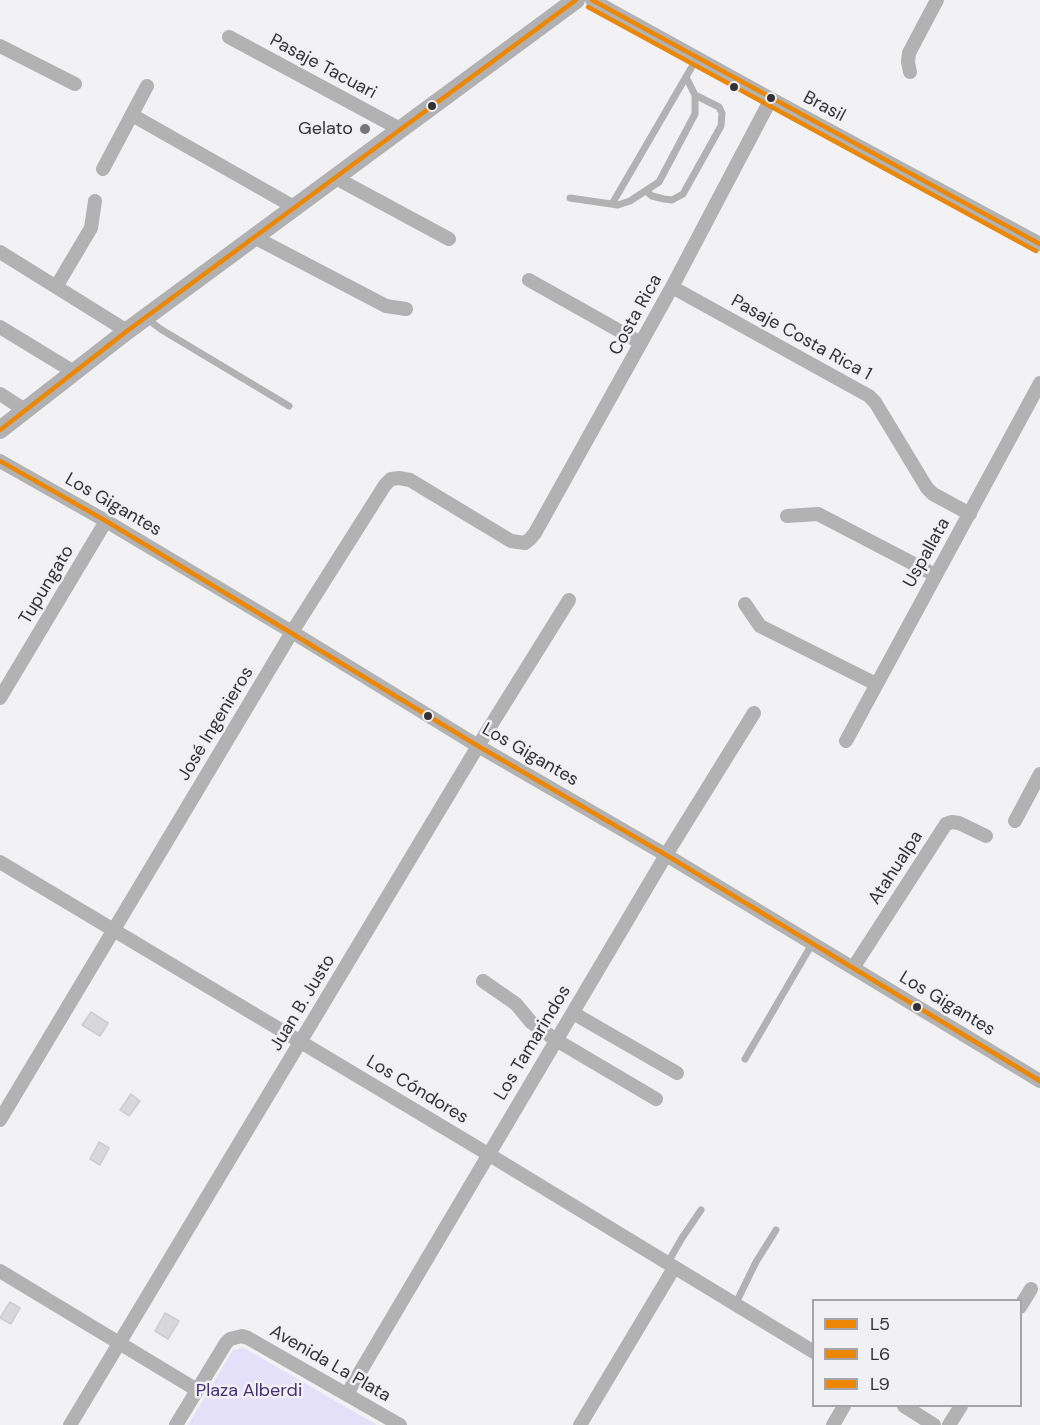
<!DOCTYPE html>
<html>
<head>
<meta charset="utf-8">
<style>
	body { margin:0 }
	#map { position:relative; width:1040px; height:1425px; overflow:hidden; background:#f2f1f4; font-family:"DM Sans",sans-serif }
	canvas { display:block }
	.legend { position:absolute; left:812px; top:1299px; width:210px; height:108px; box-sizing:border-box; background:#f1f0f5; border:2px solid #a5a4a8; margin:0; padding:8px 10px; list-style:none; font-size:18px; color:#333234 }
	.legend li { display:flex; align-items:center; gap:12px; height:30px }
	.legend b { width:30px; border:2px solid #a5a4a8 }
</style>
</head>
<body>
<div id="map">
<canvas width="1040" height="1425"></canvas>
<ul class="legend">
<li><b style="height:8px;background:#eb8705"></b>L5</li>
<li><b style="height:8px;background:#eb8705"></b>L6</li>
<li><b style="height:8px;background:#eb8705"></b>L9</li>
</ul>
</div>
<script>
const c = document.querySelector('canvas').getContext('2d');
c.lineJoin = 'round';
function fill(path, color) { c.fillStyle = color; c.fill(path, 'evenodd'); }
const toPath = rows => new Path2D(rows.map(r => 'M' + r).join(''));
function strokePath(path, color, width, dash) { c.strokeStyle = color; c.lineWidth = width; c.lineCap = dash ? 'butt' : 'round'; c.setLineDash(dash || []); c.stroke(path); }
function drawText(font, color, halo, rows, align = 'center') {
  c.font = font + ' "DM Sans",sans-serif'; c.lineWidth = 5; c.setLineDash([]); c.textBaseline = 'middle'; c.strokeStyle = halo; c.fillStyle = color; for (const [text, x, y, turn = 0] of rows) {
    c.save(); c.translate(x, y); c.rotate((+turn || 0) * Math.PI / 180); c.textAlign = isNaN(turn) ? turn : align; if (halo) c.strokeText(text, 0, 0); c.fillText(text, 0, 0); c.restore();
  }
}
fill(toPath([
	[244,1348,377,1425,188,1425,233,1350]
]), '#e5e0f9');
const building = toPath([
	[91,1012,108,1023,100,1036,82,1025,91,1012],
	[131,1094,140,1101,129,1116,120,1110,131,1094],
	[99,1142,109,1148,100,1165,90,1159,99,1142],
	[10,1302,20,1308,11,1324,0,1318,10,1302],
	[165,1313,179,1321,168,1339,155,1331,165,1313]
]);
fill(building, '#d8d8da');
strokePath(building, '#cdccce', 1.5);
strokePath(toPath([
	[646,191,652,196,664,199,672,200,683,194,721,126,722,113,719,107,695,95],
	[570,198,618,205,630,201,659,182,695,114,695,95,686,77],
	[612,204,697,58],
	[147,319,162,330,289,406],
	[745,1059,812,944],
	[667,1264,682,1238,701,1210],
	[735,1305,756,1262,776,1230]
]), '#b2b2b3', 7);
strokePath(toPath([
	[592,0,771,99,1040,244],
	[229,37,400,129],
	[0,46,75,84],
	[910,72,908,62,909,53,937,0],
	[132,115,294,207],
	[103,169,147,86],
	[334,177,449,239],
	[254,237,386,306,406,309],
	[0,252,127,331],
	[529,280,641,343],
	[56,287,91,228,95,201],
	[672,287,869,396,875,402,927,488,933,494,970,514],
	[0,327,74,372],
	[0,394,25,410],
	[0,461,106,521,292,632,478,746,666,855,1040,1081],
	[787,516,818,514,935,575],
	[745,604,760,626,876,684],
	[0,698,106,521],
	[846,741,1040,383],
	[1015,821,1040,774],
	[0,862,488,1154,814,1352],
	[853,968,946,824,952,822,959,823,986,836],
	[483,981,516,1004,531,1022,556,1040,656,1099],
	[573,1013,677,1073],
	[0,1120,292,632,385,485,391,479,399,478,410,480,511,541,525,543,530,539,535,533,672,287,771,99],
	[0,1271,197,1390],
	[1020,1307,1031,1289],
	[347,1394,666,855,754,713],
	[904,1406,934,1425],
	[70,1425,478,746,569,600],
	[176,1425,226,1343,230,1339,242,1336,248,1338,400,1425],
	[580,1425,674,1268],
	[833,1425,844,1406],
	[949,1425,961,1406]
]), '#b2b2b3', 14);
strokePath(toPath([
	[0,430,127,331,576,0]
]), '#b1b1b3', 18);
strokePath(toPath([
	[592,0,1040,244],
	[0,461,106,521,478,746,666,855,1040,1081]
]), '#eb8705', 4.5);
strokePath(toPath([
	[588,7,1036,251]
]), '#eb8705', 4.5);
strokePath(toPath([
	[0,430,127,331,576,0]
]), '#eb8705', 4.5);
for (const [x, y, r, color] of [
	[734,87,5,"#333234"],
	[771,98,5,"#333234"],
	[432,106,5,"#333234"],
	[365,129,6,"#767577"],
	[428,716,5,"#333234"],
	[917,1007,5,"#333234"]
]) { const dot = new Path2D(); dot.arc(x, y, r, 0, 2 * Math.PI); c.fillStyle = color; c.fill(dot); strokePath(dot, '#f1f0f5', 2); }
drawText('18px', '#333234', '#f1f0f5', [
	["Pasaje Tacuari",323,67,28],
	["Brasil",824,107,28],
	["Costa Rica",636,315,-61],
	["Pasaje Costa Rica 1",801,338,29],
	["Los Gigantes",113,505,30],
	["Uspallata",927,553,-61],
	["Tupungato",47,585,-59],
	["José Ingenieros",216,724,-59],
	["Los Gigantes",530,755,30],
	["Atahualpa",896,868,-57],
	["Juan B. Justo",303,1003,-59],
	["Los Gigantes",947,1004,31],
	["Los Tamarindos",533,1043,-59],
	["Los Cóndores",417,1090,31],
	["Avenida La Plata",330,1364,30]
]);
drawText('18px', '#333234', '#f1f0f5', [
	["Gelato",353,129]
], 'right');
drawText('18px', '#443073', '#f1f0f5', [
	["Plaza Alberdi",249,1391]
]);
</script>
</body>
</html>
